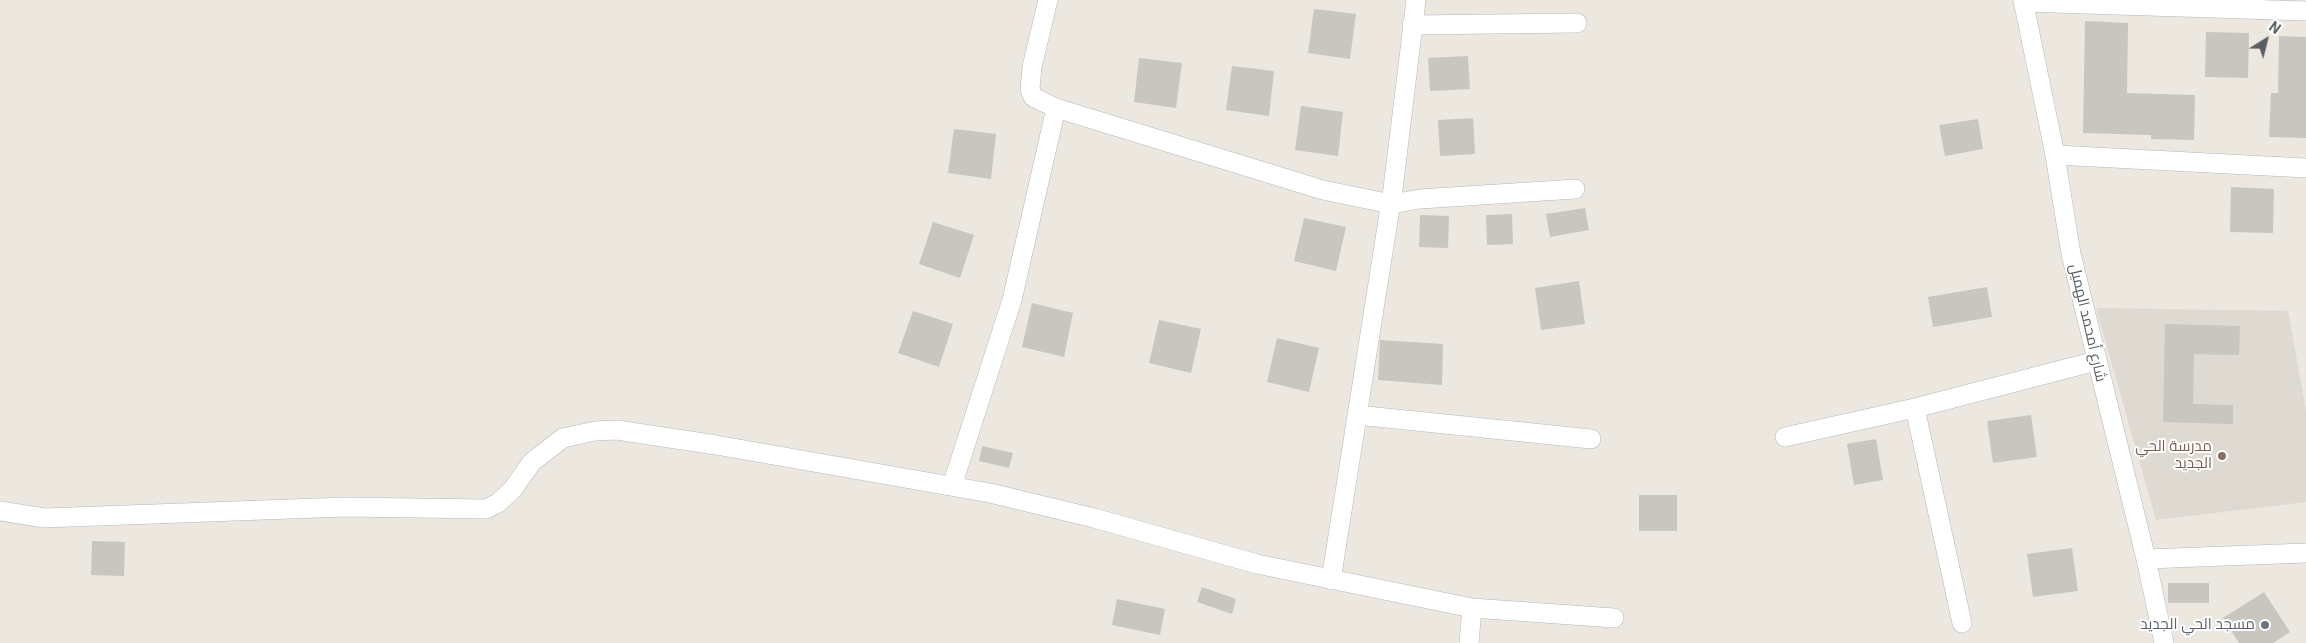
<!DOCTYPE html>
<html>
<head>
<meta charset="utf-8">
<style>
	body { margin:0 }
	#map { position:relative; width:2306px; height:643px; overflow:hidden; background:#ece8e0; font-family:Roboto,sans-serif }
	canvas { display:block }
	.north { position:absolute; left:2241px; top:15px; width:50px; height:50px; -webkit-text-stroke:4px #fff; paint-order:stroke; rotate:36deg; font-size:14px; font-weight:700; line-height:20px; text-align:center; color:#595e61 }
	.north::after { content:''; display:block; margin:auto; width:18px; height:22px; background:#595e61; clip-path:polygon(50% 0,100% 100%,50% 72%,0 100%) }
</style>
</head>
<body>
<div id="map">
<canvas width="2306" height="643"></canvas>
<div class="north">N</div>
</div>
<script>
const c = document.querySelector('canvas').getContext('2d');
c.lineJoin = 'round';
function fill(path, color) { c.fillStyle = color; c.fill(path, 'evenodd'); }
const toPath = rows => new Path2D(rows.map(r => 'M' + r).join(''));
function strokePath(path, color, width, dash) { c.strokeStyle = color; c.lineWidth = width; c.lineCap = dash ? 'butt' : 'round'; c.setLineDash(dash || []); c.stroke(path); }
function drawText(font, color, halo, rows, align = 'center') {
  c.font = font + ' Roboto,Cairo,sans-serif'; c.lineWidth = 4; c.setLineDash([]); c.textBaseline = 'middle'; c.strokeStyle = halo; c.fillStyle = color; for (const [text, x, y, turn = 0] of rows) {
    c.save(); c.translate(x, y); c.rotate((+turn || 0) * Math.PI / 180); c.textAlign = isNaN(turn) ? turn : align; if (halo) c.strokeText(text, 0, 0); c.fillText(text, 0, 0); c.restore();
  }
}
fill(toPath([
	[2096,308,2288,311,2306,410,2306,502,2156,520]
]), '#ded9d1');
fill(toPath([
	[1314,9,1356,14,1350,59,1308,53],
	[2085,21,2128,23,2127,93,2195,95,2194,140,2151,139,2151,135,2083,133],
	[2206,32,2249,33,2248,78,2205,77],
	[2279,36,2306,37,2306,138,2269,137,2271,93,2278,93],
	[1468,56,1470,89,1430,91,1428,58],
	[1139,58,1182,63,1176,108,1134,102],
	[1232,66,1274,71,1269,116,1226,110],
	[1301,106,1343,112,1338,156,1295,150],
	[1473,118,1475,154,1440,156,1438,120],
	[1978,119,1983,149,1945,156,1939,125],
	[954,129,996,134,991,179,948,173],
	[2231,187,2274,189,2273,233,2230,232],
	[1585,208,1589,230,1550,237,1546,214],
	[1512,214,1513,244,1487,245,1486,215],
	[1420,215,1449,216,1448,248,1419,247],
	[1304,218,1346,227,1336,271,1294,261],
	[933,222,974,235,960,278,919,264],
	[1579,281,1585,324,1541,330,1535,288],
	[1987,287,1992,317,1933,327,1928,297],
	[1032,303,1073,313,1064,357,1022,347],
	[913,311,953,324,939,367,898,353],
	[1159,320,1201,329,1191,373,1149,363],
	[2165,324,2240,326,2239,355,2194,354,2193,404,2233,405,2233,424,2163,422],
	[1277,338,1319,348,1309,392,1267,382],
	[1380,340,1443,344,1442,385,1378,380],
	[2031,415,2037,457,1993,463,1987,421],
	[1876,439,1883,480,1854,485,1847,444],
	[982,446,1013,453,1009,468,979,461],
	[1639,495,1677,495,1677,531,1639,531],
	[92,541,125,542,124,576,91,575],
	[2072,548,2078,591,2033,597,2027,554],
	[2168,583,2209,583,2209,603,2168,603],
	[1202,587,1236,599,1232,614,1197,602],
	[2264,592,2290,632,2273,643,2239,643,2223,618],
	[1117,599,1165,609,1160,635,1112,625]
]), '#c9c5bf');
const street = toPath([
	[1048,0,1032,67,1030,89,1033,97,1056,108,1323,190,1391,204,1420,199,1575,189],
	[2023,0,2055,155,2071,254,2146,559,2164,643],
	[2023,2,2306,11],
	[1412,25,1577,23],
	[2055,155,2306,168],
	[1915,408,1962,623],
	[1357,415,1591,439],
	[1785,437,1915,408,2096,361],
	[952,486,1012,300,1056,108],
	[0,511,44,518,345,507,486,509,498,503,512,490,532,462,563,438,595,431,617,430,716,445,990,493,1094,518,1257,564,1472,608,1614,618],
	[2146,559,2306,553],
	[1331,580,1393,189,1416,0],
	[1469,643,1472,608]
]);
strokePath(street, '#b3b7bb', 20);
strokePath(street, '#fff', 19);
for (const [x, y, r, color] of [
	[2222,456,5,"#8d6e63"],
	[2265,625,5,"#6b7280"]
]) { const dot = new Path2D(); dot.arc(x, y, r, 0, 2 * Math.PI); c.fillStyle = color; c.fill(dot); strokePath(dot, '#fff', 2); }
drawText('15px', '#595e61', '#fff', [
	["شارع أمحمد الهميل",2087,323,77]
]);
drawText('15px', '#785e54', '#fff', [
	["مدرسة الحي",2212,447],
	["الجديد",2212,464]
], 'right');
drawText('15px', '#5b616d', '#fff', [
	["مسجد الحي الجديد",2255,625]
], 'right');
</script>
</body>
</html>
